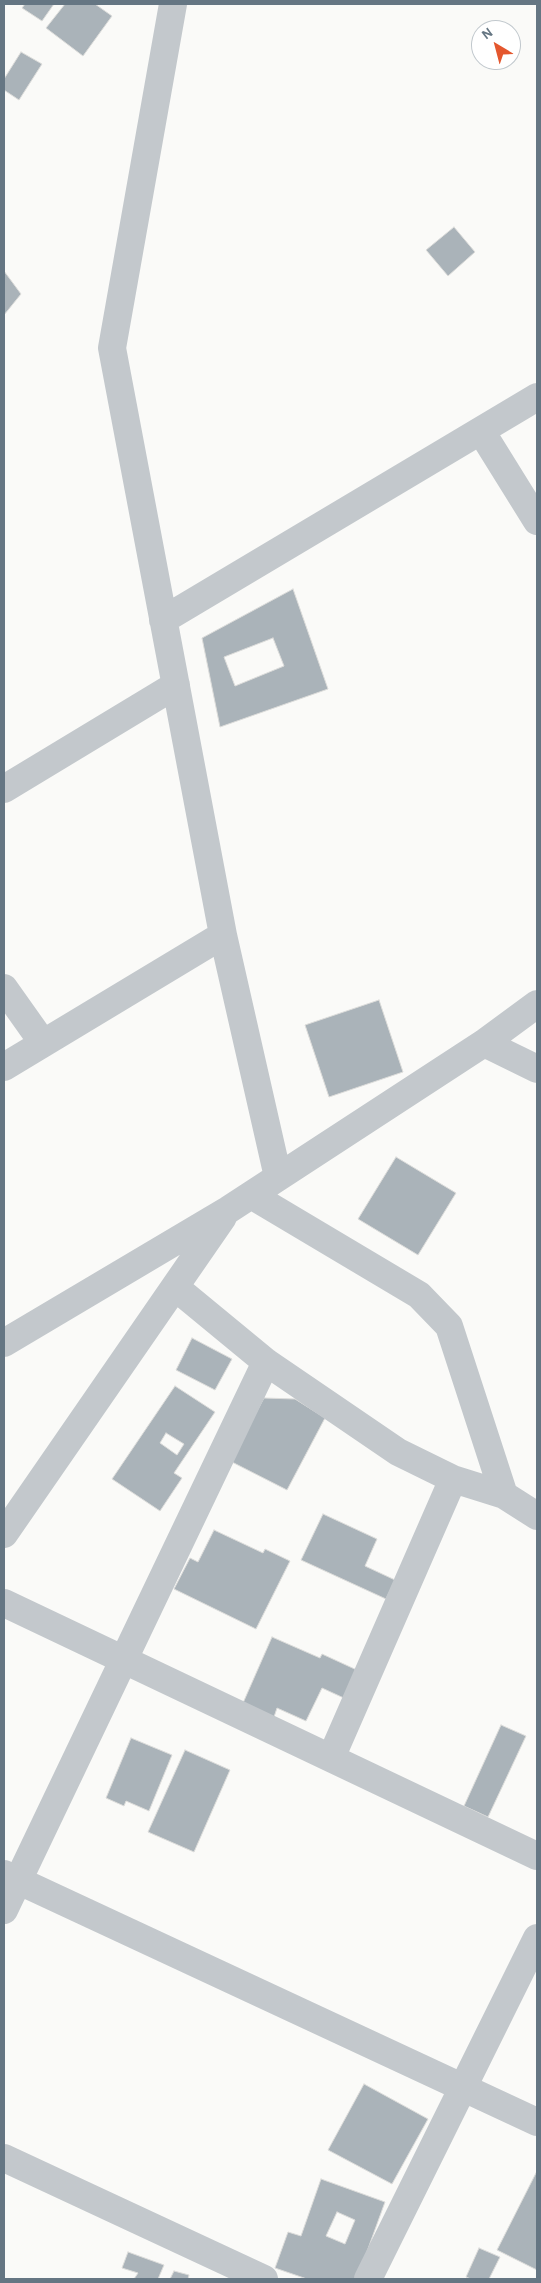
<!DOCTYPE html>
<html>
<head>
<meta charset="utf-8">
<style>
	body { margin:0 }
	#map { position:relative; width:541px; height:2283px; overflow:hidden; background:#fafaf8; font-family:"Alegreya Sans",sans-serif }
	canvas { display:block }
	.frame { position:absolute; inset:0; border:5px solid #657683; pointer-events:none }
	.north { position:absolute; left:471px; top:20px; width:50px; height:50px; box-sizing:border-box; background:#fff; border:1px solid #c1c8cd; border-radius:50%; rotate:323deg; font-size:14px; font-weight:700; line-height:20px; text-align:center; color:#657683 }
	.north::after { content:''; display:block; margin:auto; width:18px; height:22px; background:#e4572e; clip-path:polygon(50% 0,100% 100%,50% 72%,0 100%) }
</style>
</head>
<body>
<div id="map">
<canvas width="541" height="2283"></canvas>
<div class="frame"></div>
<div class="north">N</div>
</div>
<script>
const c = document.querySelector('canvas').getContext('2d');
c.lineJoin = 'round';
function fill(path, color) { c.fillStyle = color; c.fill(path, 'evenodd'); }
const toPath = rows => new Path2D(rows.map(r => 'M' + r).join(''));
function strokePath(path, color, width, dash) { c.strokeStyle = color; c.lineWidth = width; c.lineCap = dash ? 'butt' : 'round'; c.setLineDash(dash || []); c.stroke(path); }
const building = toPath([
	[25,4,54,4,42,21,22,8,25,4],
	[65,4,95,4,112,16,83,56,46,28,65,4],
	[21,52,42,64,19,100,4,90,4,79,21,52],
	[454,227,475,252,448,276,426,250,454,227],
	[4,271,21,294,4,315,4,271],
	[293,589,328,689,220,727,202,638,293,589],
	[273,638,284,666,235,686,224,657,273,638],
	[379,1000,403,1072,329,1097,305,1025,379,1000],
	[396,1157,456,1193,418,1255,358,1219,396,1157],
	[192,1338,232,1359,215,1390,176,1370,192,1338],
	[175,1386,215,1412,174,1473,182,1478,160,1511,112,1479,175,1386],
	[166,1433,184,1444,177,1455,160,1443,166,1433],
	[264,1398,295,1399,325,1418,287,1490,230,1461,264,1398],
	[323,1514,377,1539,365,1566,395,1580,386,1599,301,1560,323,1514],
	[214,1530,263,1553,265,1549,290,1561,256,1629,174,1589,190,1558,198,1562,214,1530],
	[272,1637,320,1658,322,1654,359,1671,346,1699,322,1688,306,1721,277,1708,274,1717,243,1703,272,1637],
	[501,1725,526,1736,488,1817,464,1806,501,1725],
	[131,1738,172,1755,149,1811,126,1801,124,1806,106,1798,131,1738],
	[185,1750,230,1770,194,1852,148,1832,185,1750],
	[364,2084,428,2119,392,2184,328,2150,364,2084],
	[537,2171,537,2270,497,2250,537,2171],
	[321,2179,385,2202,357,2279,307,2279,275,2268,288,2232,301,2236,321,2179],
	[337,2212,355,2220,345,2244,326,2236,337,2212],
	[479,2248,500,2257,489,2279,471,2279,466,2277,479,2248],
	[128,2252,164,2265,158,2279,134,2279,138,2273,122,2268,128,2252],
	[174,2271,189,2275,188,2279,170,2279,174,2271]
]);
fill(building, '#aab3b9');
strokePath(building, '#dcdcda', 1);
strokePath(toPath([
	[173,4,112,348,223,935,278,1177],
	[481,431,537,521],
	[163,620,537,397],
	[4,789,176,685],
	[4,988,43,1043],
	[484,1043,537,1069],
	[4,1067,223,935],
	[251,1195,419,1295,449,1326,504,1495,537,1516],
	[175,1287,266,1362,398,1452,453,1479,504,1495],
	[4,1343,228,1210,484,1043,537,1004],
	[4,1534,223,1217],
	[4,1603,537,1856],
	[331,1758,453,1479],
	[4,1874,537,2122],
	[4,1910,266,1362],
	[4,2158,264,2279],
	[368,2279,537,1938]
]), '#c3c8cc', 28);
</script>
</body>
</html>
